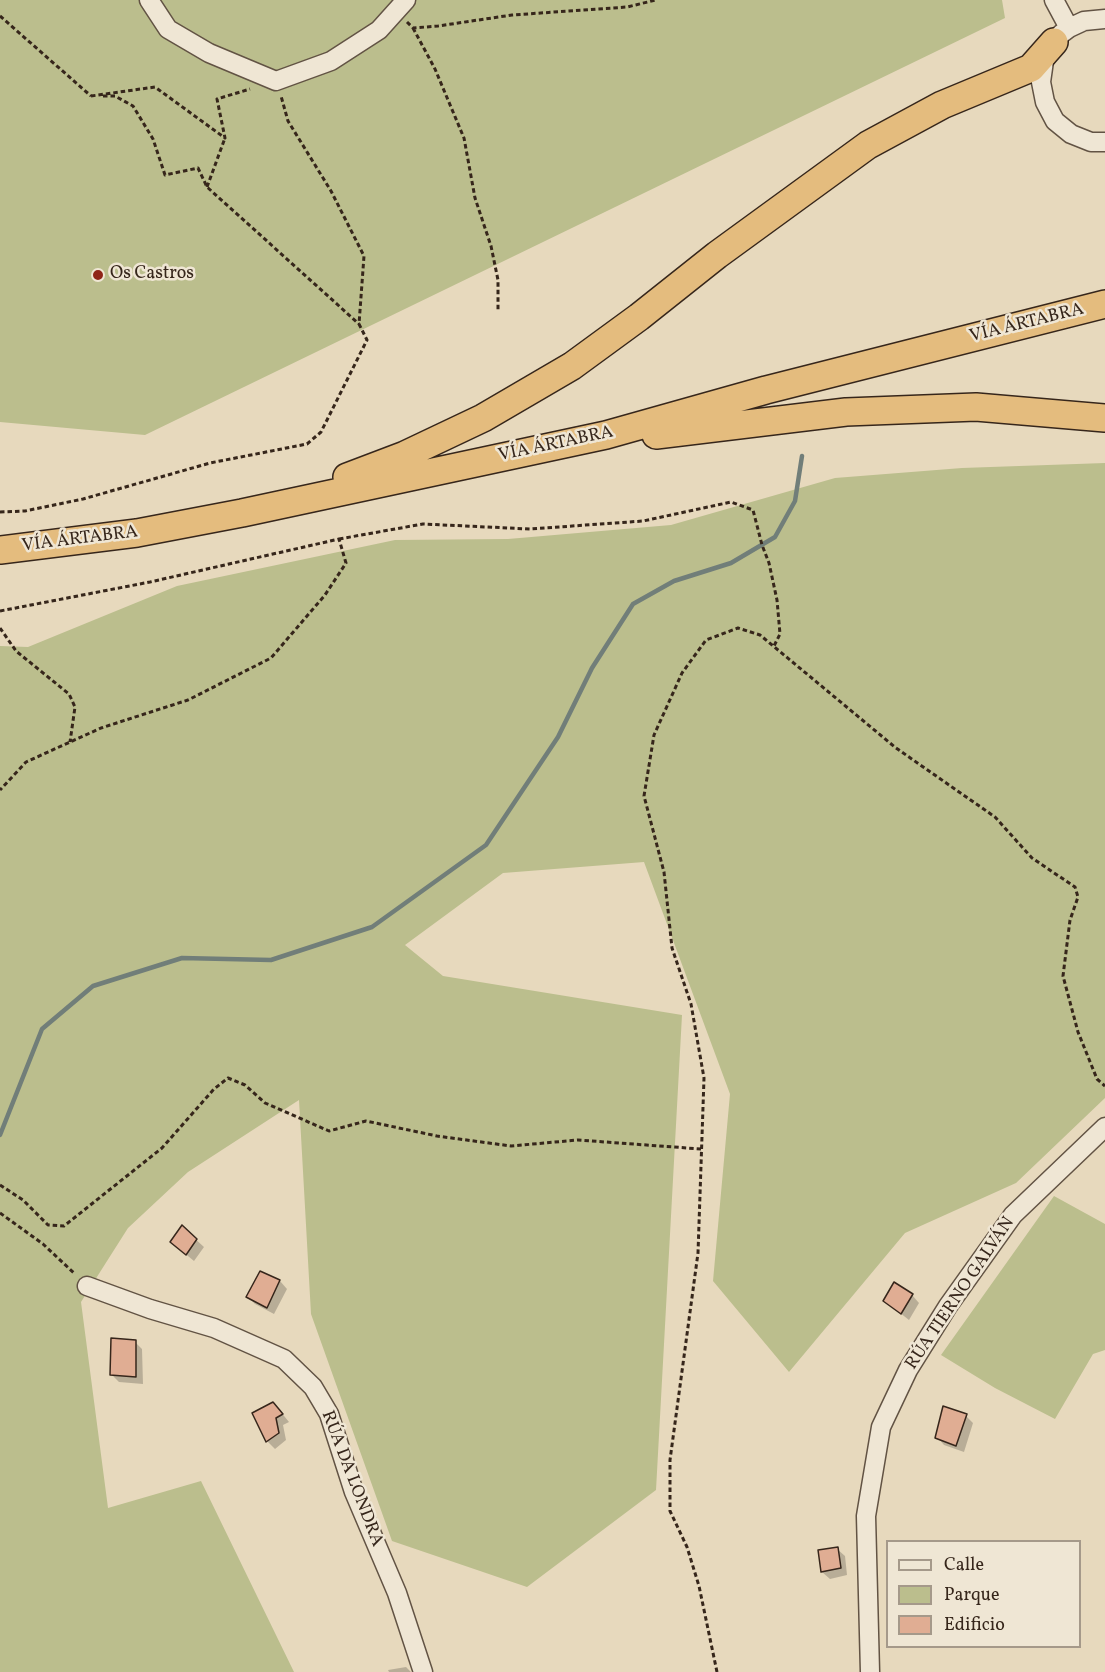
<!DOCTYPE html>
<html>
<head>
<meta charset="utf-8">
<style>
	body { margin:0 }
	#map { position:relative; width:1105px; height:1672px; overflow:hidden; background:#e7d9bd; font-family:Vollkorn,serif }
	canvas { display:block }
	.legend { position:absolute; left:886px; top:1540px; width:195px; height:108px; box-sizing:border-box; background:#efe6d4; border:2px solid #a5998a; margin:0; padding:8px 10px; list-style:none; font-size:18px; color:#36261b }
	.legend li { display:flex; align-items:center; gap:12px; height:30px }
	.legend b { width:30px; border:2px solid #a5998a }
</style>
</head>
<body>
<div id="map">
<canvas width="1105" height="1672"></canvas>
<ul class="legend">
<li><b style="height:8px;background:#efe6d4"></b>Calle</li>
<li><b style="height:16px;background:#bbbe8d"></b>Parque</li>
<li><b style="height:16px;background:#e0ad93"></b>Edificio</li>
</ul>
</div>
<script>
const c = document.querySelector('canvas').getContext('2d');
c.lineJoin = 'round';
function fill(path, color) { c.fillStyle = color; c.fill(path, 'evenodd'); }
const toPath = rows => new Path2D(rows.map(r => 'M' + r).join(''));
function strokePath(path, color, width, dash) { c.strokeStyle = color; c.lineWidth = width; c.lineCap = dash ? 'butt' : 'round'; c.setLineDash(dash || []); c.stroke(path); }
function drawText(font, color, halo, rows, align = 'center') {
  c.font = font + ' Vollkorn,serif'; c.lineWidth = 5; c.setLineDash([]); c.textBaseline = 'middle'; c.strokeStyle = halo; c.fillStyle = color; for (const [text, x, y, turn = 0] of rows) {
    c.save(); c.translate(x, y); c.rotate((+turn || 0) * Math.PI / 180); c.textAlign = isNaN(turn) ? turn : align; if (halo) c.strokeText(text, 0, 0); c.fillText(text, 0, 0); c.restore();
  }
}
fill(toPath([
	[0,0,1002,0,1005,18,145,435,0,422],
	[1105,463,1105,1098,1016,1183,905,1233,789,1372,713,1281,730,1094,644,862,503,873,405,945,443,976,682,1015,656,1490,527,1587,392,1541,311,1314,299,1100,188,1172,128,1228,81,1302,108,1508,201,1481,294,1672,0,1672,0,646,28,647,177,586,395,540,508,539,671,525,835,478,962,468],
	[1054,1196,1105,1224,1105,1350,1093,1354,1055,1419,995,1388,941,1355]
]), '#bbbe8d');
fill(toPath([
	[182,1227,204,1247,194,1261,171,1242],
	[261,1273,280,1281,287,1289,274,1314,255,1304,248,1297],
	[912,1295,919,1303,909,1320,885,1301],
	[135,1342,142,1349,143,1384,119,1382,112,1375],
	[280,1411,289,1422,283,1425,286,1440,275,1449,267,1441,254,1413],
	[966,1416,973,1423,964,1452,944,1445,937,1437],
	[837,1549,845,1556,847,1575,830,1579,822,1572],
	[406,1667,411,1672,389,1672,388,1670]
]), '#0003');
strokePath(toPath([
	[0,1135,42,1029,93,986,182,958,271,960,372,927,486,845,558,737,592,668,633,604,674,581,731,563,775,537,795,501,802,456]
]), '#717e79', 4.5);
const building = toPath([
	[182,1225,197,1239,186,1255,170,1242,182,1225],
	[260,1271,280,1280,267,1308,246,1297,260,1271],
	[894,1282,913,1294,901,1314,883,1301,894,1282],
	[111,1338,136,1340,136,1377,110,1375,111,1338],
	[273,1402,283,1414,276,1418,279,1433,266,1442,252,1413,273,1402],
	[943,1406,967,1414,956,1446,935,1438,943,1406],
	[838,1547,841,1568,821,1572,818,1550,838,1547]
]);
fill(building, '#e0ad93');
strokePath(building, '#36261b', 1.5);
const minor = toPath([
	[149,0,168,29,209,53,276,81,331,61,379,30,406,0],
	[1054,0,1069,28],
	[1105,19,1084,21,1069,28,1061,34,1054,42,1044,61,1041,82,1045,102,1055,121,1071,134,1091,142,1105,142],
	[87,1286,150,1309,214,1328,284,1359,313,1387,329,1414,354,1492,397,1593,423,1672],
	[870,1672,866,1516,881,1427,908,1370,948,1306,1013,1215,1105,1127]
]);
const highway = toPath([
	[656,435,846,412,976,407,1105,418],
	[347,477,405,455,483,418,572,366,639,317,717,255,868,145,942,105,1031,68,1054,42],
	[0,550,137,533,242,513,606,435,766,390,1105,304]
]);
strokePath(minor, '#625344', 21);
strokePath(highway, '#36261b', 30);
strokePath(toPath([
	[0,16,91,96],
	[407,22,413,28,438,26,512,15,627,7,656,0],
	[413,28,435,69,464,138,475,198,491,246,498,280,498,311],
	[91,96,155,87,225,138,217,99,250,89],
	[103,96,115,96,133,106,153,139,165,175,198,168,207,187,359,324],
	[207,187,225,138],
	[0,512,25,511,83,499,210,463,307,444,321,432,367,340,359,324,364,256,331,191,288,121,281,96],
	[339,539,423,524,530,529,643,521,731,502,753,510,762,545,769,563,777,600,780,634,774,646],
	[0,611,150,582,339,539,346,563,325,595,271,658,188,700,101,728,26,762,0,790],
	[0,628,16,651,69,694,75,707,70,742],
	[0,1185,23,1200,48,1225,64,1226,162,1148,214,1089,228,1078,245,1085,265,1103,329,1131,366,1121,437,1136,511,1146,578,1140,701,1149],
	[0,1213,43,1244,75,1274],
	[717,1672,699,1586,687,1547,670,1511,670,1460,698,1253,704,1078,691,1004,672,948,664,872,644,796,654,735,682,673,706,640,738,628,760,635,896,748,995,817,1032,858,1075,887,1078,897,1070,920,1063,976,1078,1032,1097,1079,1105,1086]
]), '#36261b', 3, [4.5, 3]);
strokePath(minor, '#efe6d4', 18);
strokePath(highway, '#e4bc7e', 27);
for (const [x, y, r, color] of [
	[98,275,6,"#8f2418"]
]) { const dot = new Path2D(); dot.arc(x, y, r, 0, 2 * Math.PI); c.fillStyle = color; c.fill(dot); strokePath(dot, '#efe6d4', 2); }
drawText('18px', '#36261b', '#efe6d4', [
	["Os Castros",110,275]
], 'left');
drawText('18px', '#36261b', '#efe6d4', [
	["VÍA ÁRTABRA",1027,324,-14],
	["VÍA ÁRTABRA",556,445,-12],
	["VÍA ÁRTABRA",80,540,-7],
	["RÚA TIERNO GALVÁN",961,1294,-56],
	["RÚA DA LONDRA",351,1479,69]
]);
</script>
</body>
</html>
